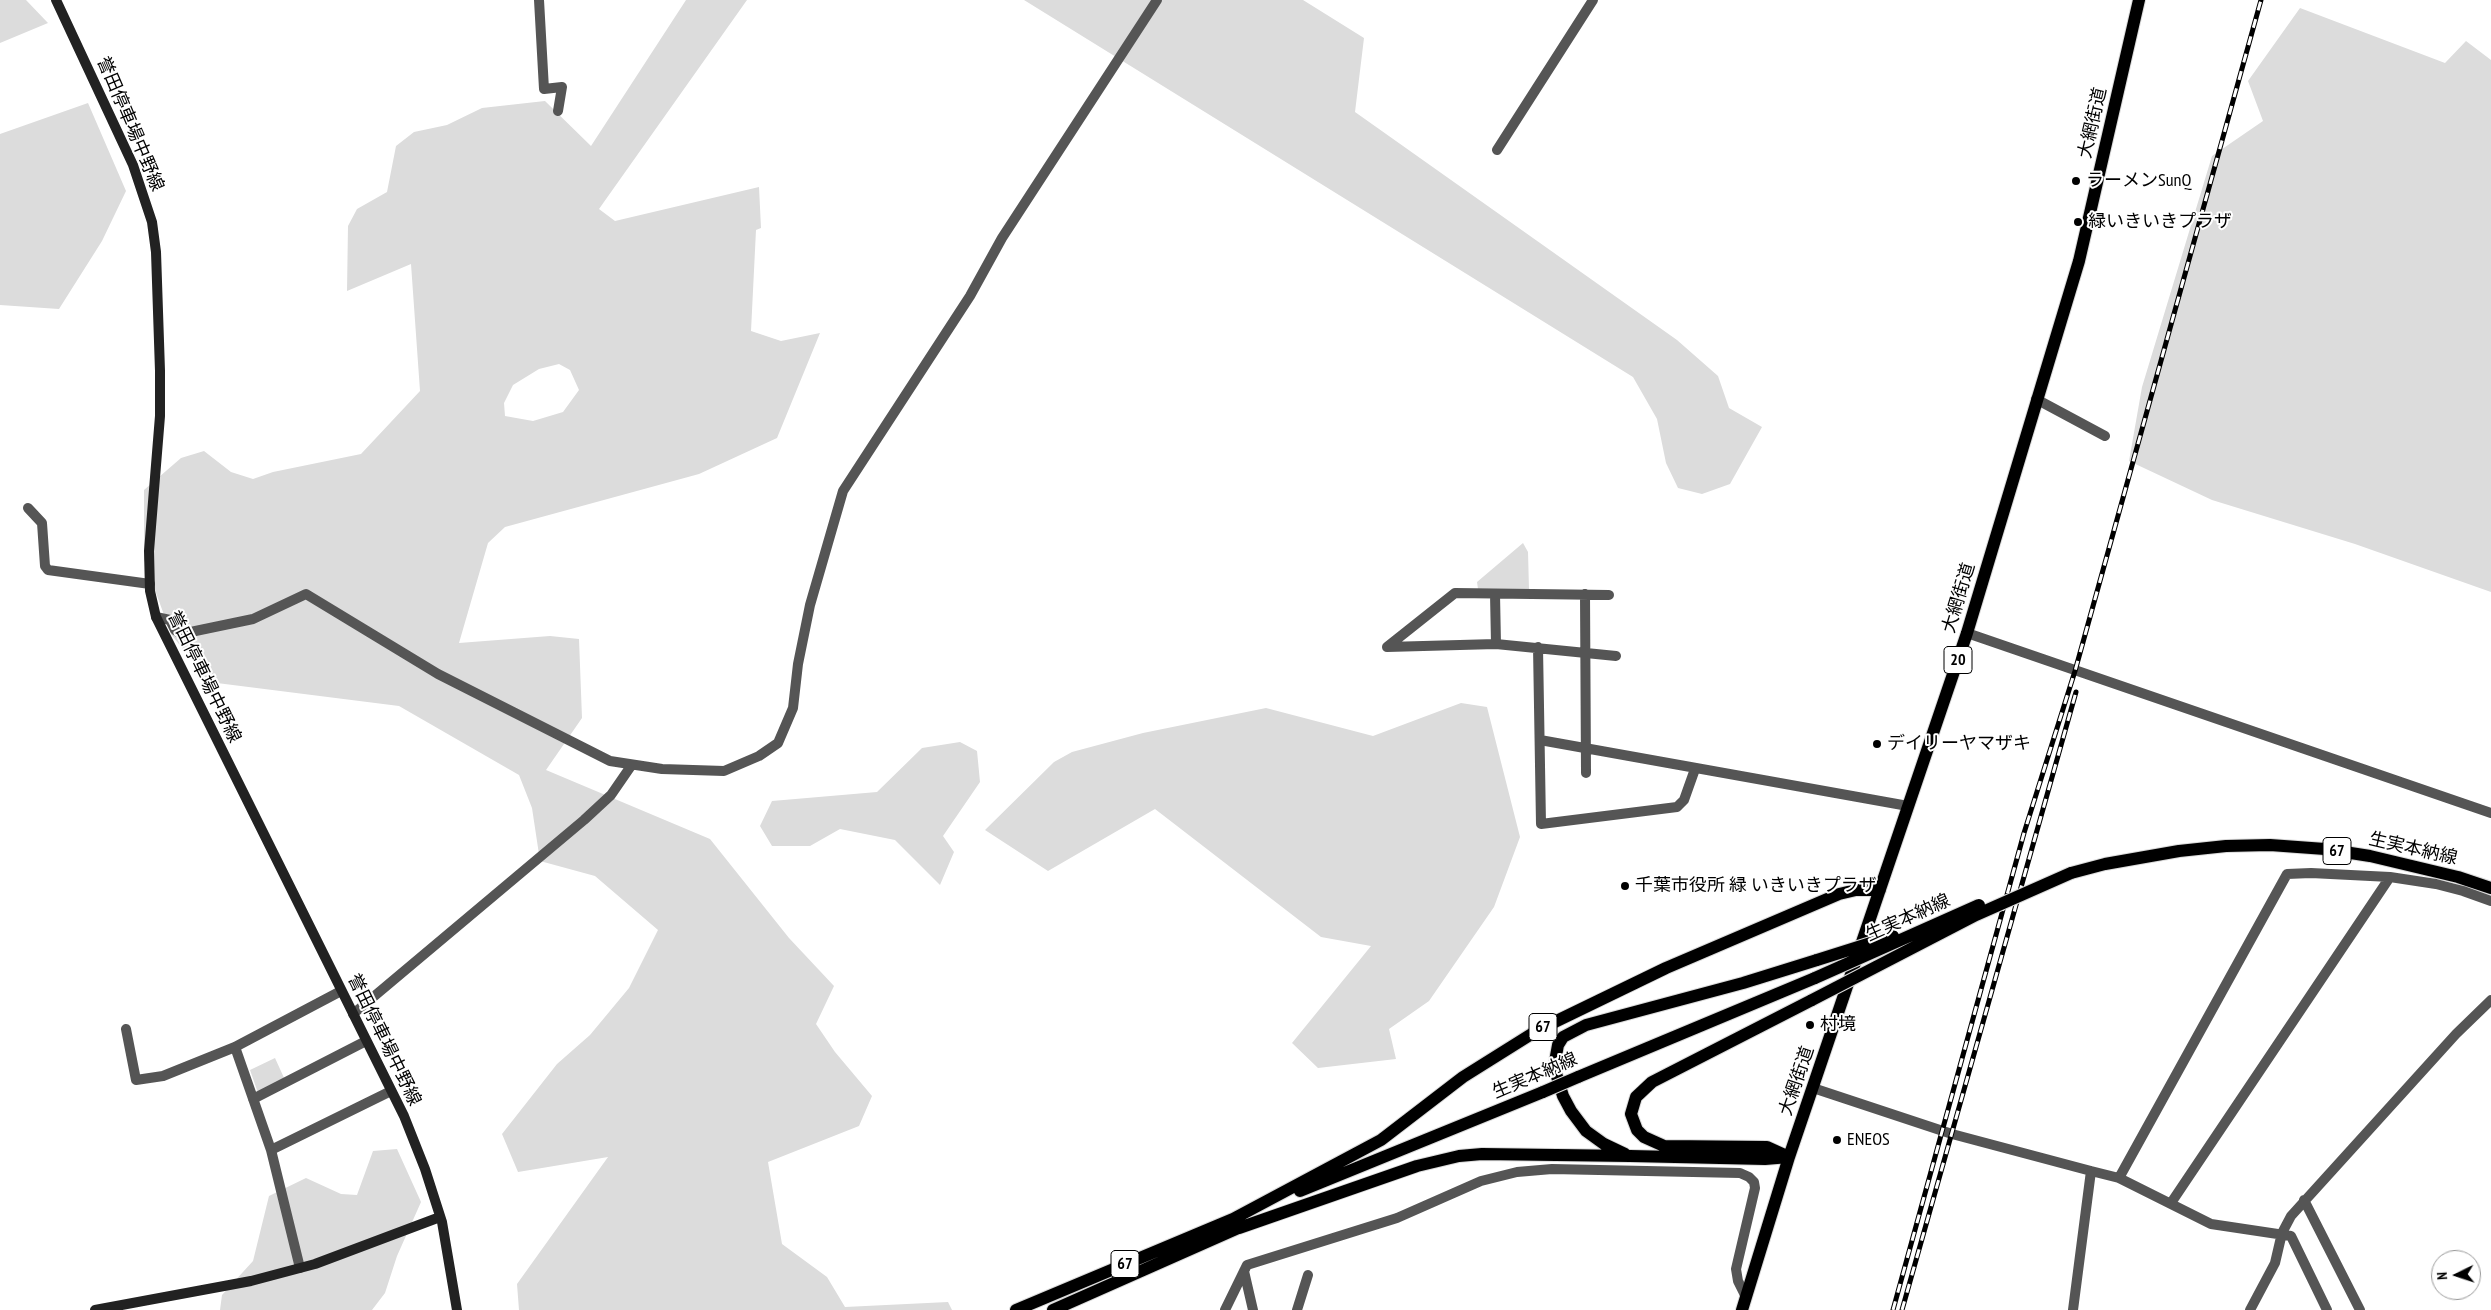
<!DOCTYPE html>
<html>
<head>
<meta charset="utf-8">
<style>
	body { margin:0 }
	#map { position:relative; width:2491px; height:1310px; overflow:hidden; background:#fff; font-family:"PT Sans Narrow",sans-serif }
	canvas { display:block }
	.north { position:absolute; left:2431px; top:1250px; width:50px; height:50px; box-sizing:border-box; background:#fff; border:1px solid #999; border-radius:50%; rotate:266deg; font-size:14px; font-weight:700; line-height:20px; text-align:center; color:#000 }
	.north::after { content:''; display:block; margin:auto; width:18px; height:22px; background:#000; clip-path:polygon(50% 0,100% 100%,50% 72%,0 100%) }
</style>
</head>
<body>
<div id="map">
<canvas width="2491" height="1310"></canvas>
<div class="north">N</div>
</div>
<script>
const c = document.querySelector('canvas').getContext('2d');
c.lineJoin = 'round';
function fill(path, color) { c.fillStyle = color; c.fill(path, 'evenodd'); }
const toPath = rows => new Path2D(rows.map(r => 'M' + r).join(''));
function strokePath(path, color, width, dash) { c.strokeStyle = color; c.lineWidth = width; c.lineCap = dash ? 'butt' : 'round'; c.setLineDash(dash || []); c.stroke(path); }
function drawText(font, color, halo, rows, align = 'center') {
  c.font = font + ' "PT Sans Narrow","Noto Sans JP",sans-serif'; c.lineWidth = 4; c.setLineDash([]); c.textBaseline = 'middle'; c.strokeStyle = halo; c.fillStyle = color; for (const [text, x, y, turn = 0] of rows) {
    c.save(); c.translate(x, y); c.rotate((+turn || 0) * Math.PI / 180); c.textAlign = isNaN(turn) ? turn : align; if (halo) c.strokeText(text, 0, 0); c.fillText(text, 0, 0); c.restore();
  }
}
fill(toPath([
	[0,0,26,0,48,23,0,43],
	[686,0,747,0,599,209,615,221,759,187,761,228,756,230,751,331,781,341,820,333,777,438,699,474,505,527,488,543,459,643,550,636,579,639,582,718,546,770,710,839,789,938,834,986,816,1024,835,1052,872,1096,859,1126,768,1162,782,1244,827,1277,845,1307,948,1302,952,1310,519,1310,517,1284,608,1157,518,1172,502,1134,557,1064,590,1035,629,988,658,930,595,876,540,861,532,808,519,775,399,706,209,682,171,634,144,560,144,490,181,458,204,451,231,472,253,479,273,472,361,454,420,391,411,264,347,291,348,226,357,209,387,192,396,146,414,132,447,125,482,108,545,101,591,146],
	[559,364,570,370,579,390,563,412,533,421,505,416,504,403,513,385,539,369],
	[1024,0,1303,0,1364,38,1355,112,1677,340,1718,376,1729,408,1762,427,1730,484,1702,494,1678,488,1666,463,1657,419,1633,377],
	[2300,8,2445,63,2466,41,2491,60,2491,592,2355,544,2212,500,2129,461,2142,387,2212,156,2263,121,2248,81],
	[88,103,126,191,102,241,59,309,0,305,0,134],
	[1523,543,1528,552,1529,589,1478,589,1477,582],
	[1461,703,1487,707,1520,837,1494,907,1429,1001,1389,1029,1396,1059,1318,1068,1292,1043,1371,946,1321,937,1155,809,1048,871,985,830,1054,762,1072,752,1143,733,1266,708,1373,736],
	[960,742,977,751,980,782,943,836,954,852,940,885,895,840,840,829,810,846,772,846,760,826,772,801,877,792,922,748],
	[275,1058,285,1080,258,1093,250,1070],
	[397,1149,421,1202,397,1256,385,1293,372,1310,220,1310,222,1295,253,1261,269,1196,306,1178,341,1194,357,1195,373,1151]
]), '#dcdcdc');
const primary = toPath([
	[2071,873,2105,864,2179,851,2226,846,2270,845,2325,849,2370,856,2458,877,2491,888],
	[1578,1077,1815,978],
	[1625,1154,1604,1144,1586,1131,1571,1111,1563,1096,1554,1067,1558,1045,1563,1037,1586,1025,1743,983,1817,960],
	[1789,1157,1767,1147,1664,1146,1644,1137,1637,1130,1631,1114,1636,1097,1652,1082,1812,1000],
	[1300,1191,1543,1092],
	[1233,1219,1381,1140,1463,1077,1538,1030,1666,968,1839,894,1856,890,1880,890],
	[1239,1228,1417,1166,1459,1156,1482,1154,1630,1156,1765,1159,1789,1157],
	[1016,1310,1240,1216],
	[1053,1310,1245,1225],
	[1742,1310,1789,1157,1967,633,2079,261,2139,0]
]);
strokePath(primary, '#dbdbdb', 14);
strokePath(toPath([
	[539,0,544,89,562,87,558,111],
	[1497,150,1593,0],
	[2036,399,2105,436],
	[28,508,42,523,45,566,48,570,150,584],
	[1495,594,1496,644],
	[1585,594,1586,773],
	[156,617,170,620,175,630,181,634,253,619,306,594,438,674,610,761,662,769,724,771,759,756,778,743,793,708,798,664,810,605,843,491,970,296,1002,238,1157,0],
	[1967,633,2491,813],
	[1387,647,1455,593,1609,595],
	[1387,647,1496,644,1616,656],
	[1538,647,1541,824,1677,807,1684,800,1695,769],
	[1540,740,1908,806],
	[353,1014,584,820,611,795,631,766],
	[126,1029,136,1080,163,1076,235,1047,341,991],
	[235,1047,271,1150,300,1268],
	[1813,1088,1952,1134,2091,1171],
	[253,1099,366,1041],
	[271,1150,391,1091],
	[2119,1178,2287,874,2311,873,2390,877],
	[2304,1200,2360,1310],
	[2171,1203,2390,877,2436,884,2463,891,2491,901],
	[1244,1271,1253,1310],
	[1225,1310,1247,1265,1397,1218,1481,1181,1517,1172,1552,1169,1740,1173,1749,1177,1754,1182,1755,1188,1736,1269,1738,1281,1746,1297],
	[1297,1310,1308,1275],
	[2073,1310,2091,1171,2119,1178,2211,1224,2291,1236,2327,1310],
	[2250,1310,2275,1263,2282,1233,2291,1216,2456,1034,2491,1000]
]), '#555', 10);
strokePath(toPath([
	[56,0,133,165,152,222,156,252,160,371,160,416,149,551,150,591,156,617,404,1116,425,1169,442,1222,457,1310],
	[95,1310,251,1281,315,1264,440,1217]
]), '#222', 10);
strokePath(primary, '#000', 12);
const rail = toPath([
	[1893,1310,2024,833,2075,671,2261,0],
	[1902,1310,2076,692]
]);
strokePath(rail, '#000', 5);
strokePath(rail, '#fff', 3, [9]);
const primaryBridge = toPath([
	[1817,960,1893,936],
	[1815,978,1979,905],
	[1812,1000,1976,915,2071,873],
	[1543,1092,1578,1077]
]);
strokePath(primaryBridge, '#dbdbdb', 14, []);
strokePath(primaryBridge, '#000', 12);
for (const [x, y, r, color] of [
	[2076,181,5,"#000"],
	[2078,222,5,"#000"],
	[1877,744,5,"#000"],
	[1625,886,5,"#000"],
	[1810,1025,5,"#000"],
	[1837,1140,5,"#000"]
]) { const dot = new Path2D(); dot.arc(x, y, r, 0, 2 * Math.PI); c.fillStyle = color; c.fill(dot); strokePath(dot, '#fff', 2); }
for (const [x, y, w] of [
	[1958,660,28],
	[2337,851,28],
	[1543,1027,28],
	[1125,1264,28]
]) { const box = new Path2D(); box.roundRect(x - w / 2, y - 13.5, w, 27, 4); c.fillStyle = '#fff'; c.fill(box); strokePath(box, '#000', 1); }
drawText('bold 16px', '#000', null, [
	["20",1958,660],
	["67",2337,851],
	["67",1543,1027],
	["67",1125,1264]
]);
drawText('18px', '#000', '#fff', [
	["大網街道",2093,123,-77],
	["誉田停車場中野線",130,124,67],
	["大網街道",1959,598,-73],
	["誉田停車場中野線",204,677,64],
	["生実本納線",2413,849,13],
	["生実本納線",1908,918,-24],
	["誉田停車場中野線",384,1040,64],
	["生実本納線",1535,1076,-23],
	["大網街道",1797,1081,-71]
]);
drawText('18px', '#000', '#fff', [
	["ラーメンSunQ",2086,181],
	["緑いきいきプラザ",2088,222],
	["デイリーヤマザキ",1887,744],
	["千葉市役所 緑 いきいきプラザ",1635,886],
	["村境",1820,1025],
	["ENEOS",1847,1140]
], 'left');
</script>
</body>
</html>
